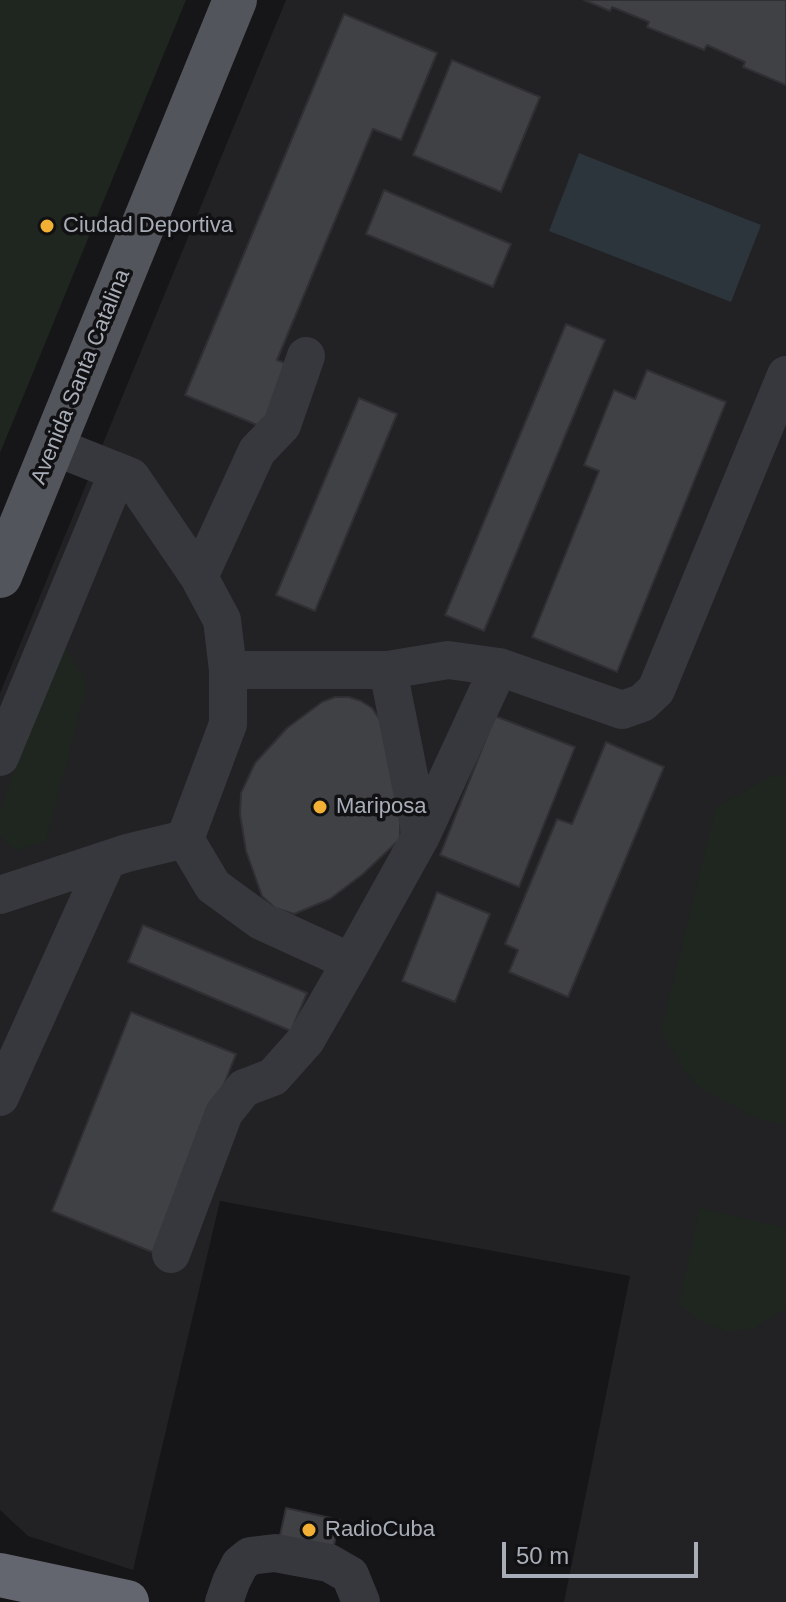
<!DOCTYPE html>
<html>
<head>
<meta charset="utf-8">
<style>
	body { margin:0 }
	#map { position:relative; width:786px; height:1602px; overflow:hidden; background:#161618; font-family:Arial,sans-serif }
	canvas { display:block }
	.scale { position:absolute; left:502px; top:1542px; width:196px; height:36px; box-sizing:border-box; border:4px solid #a8adb8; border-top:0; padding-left:10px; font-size:24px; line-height:28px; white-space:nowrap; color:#a8adb8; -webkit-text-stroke:6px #111113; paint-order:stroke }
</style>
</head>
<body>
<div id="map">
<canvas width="786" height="1602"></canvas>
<div class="scale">50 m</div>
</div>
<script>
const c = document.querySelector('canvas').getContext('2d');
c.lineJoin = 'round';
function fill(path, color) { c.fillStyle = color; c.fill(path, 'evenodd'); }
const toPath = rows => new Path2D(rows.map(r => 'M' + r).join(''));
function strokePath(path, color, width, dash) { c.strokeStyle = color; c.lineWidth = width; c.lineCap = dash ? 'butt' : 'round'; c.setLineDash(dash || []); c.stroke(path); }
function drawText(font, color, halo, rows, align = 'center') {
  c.font = font + ' Arial,sans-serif'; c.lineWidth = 7; c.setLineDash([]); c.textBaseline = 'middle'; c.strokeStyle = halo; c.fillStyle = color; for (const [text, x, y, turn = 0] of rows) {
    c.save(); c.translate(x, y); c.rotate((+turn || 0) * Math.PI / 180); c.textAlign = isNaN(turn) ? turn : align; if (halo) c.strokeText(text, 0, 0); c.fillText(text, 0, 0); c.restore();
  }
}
fill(toPath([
	[286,0,786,0,786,1602,564,1602,630,1276,220,1201,133,1570,28,1536,0,1510,0,693]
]), '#222225');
fill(toPath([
	[0,0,186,0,0,453],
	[62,642,87,684,46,841,15,851,0,835,0,811],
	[786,774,786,1125,760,1120,695,1085,661,1033,716,807,770,777],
	[700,1208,786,1228,786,1306,782,1311,755,1328,728,1332,699,1320,679,1304]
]), '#1e261f');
fill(toPath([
	[579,153,761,225,731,302,549,231]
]), '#2c353c');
const building = toPath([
	[584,0,786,0,786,85,743,67,745,62,707,45,704,50,647,27,649,22,612,7,610,11,584,0],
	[344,14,437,53,401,140,373,129,277,360,296,367,269,430,185,395,344,14],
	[452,60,540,97,501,192,413,155,452,60],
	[384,190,511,244,493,287,366,234,384,190],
	[566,324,605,340,484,631,445,615,566,324],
	[647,370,726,402,617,672,532,637,599,471,584,465,614,390,635,399,647,370],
	[359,398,397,414,315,611,276,595,359,398],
	[335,697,349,697,361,701,372,708,380,720,400,799,400,839,363,874,330,899,294,914,275,908,262,896,246,851,240,814,241,793,255,763,287,728,322,702,335,697],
	[495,716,575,747,519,887,440,855,495,716],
	[606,742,664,767,568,997,509,972,518,950,505,944,557,819,572,824,606,742],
	[437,892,490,914,455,1002,402,981,437,892],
	[143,925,307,993,291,1031,128,962,143,925],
	[131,1012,236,1054,157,1254,52,1211,131,1012],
	[286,1508,340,1520,332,1553,279,1540,286,1508]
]);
fill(building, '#404145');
strokePath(building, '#303034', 2);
strokePath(toPath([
	[199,577,257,451,282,425,306,356],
	[228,670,388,670,448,660,499,667,622,710,642,703,656,690,786,375],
	[388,670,421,836],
	[0,757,118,472],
	[185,839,213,886,261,921,351,962,421,836,499,667],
	[0,895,127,853,185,839,228,724,228,670,222,620,199,577,131,477,53,446],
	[0,1097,107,860],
	[171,1254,224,1113,244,1088,273,1077,306,1040,351,962],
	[224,1602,231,1582,240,1564,250,1556,275,1553,329,1563,350,1575,361,1602]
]), '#37383d', 38);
strokePath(toPath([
	[0,576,235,0]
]), '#53555c', 44);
strokePath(toPath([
	[0,1575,127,1602]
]), '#63666e', 44);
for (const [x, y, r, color] of [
	[47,226,8,"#f2b134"],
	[320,807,8,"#f2b134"],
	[309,1530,8,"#f2b134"]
]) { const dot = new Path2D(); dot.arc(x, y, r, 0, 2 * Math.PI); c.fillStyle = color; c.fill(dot); strokePath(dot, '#111113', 3); }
drawText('22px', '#a8adb8', '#111113', [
	["Ciudad Deportiva",63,226],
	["Mariposa",336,807],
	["RadioCuba",325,1530]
], 'left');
drawText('22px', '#a8adb8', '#111113', [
	["Avenida Santa Catalina",81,377,-68]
]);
</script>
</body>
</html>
